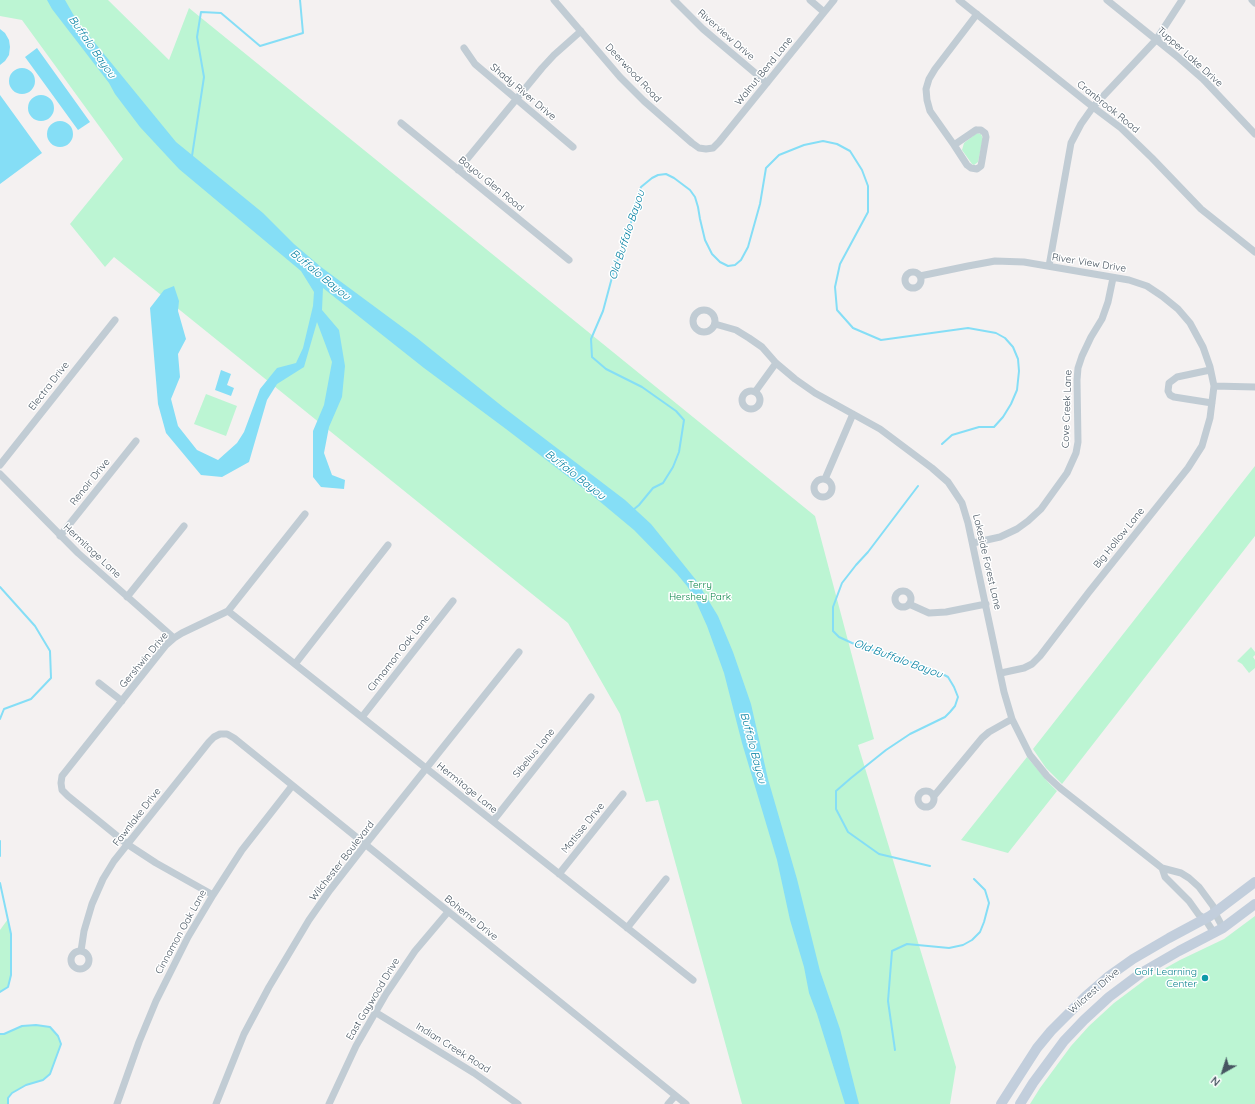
<!DOCTYPE html>
<html>
<head>
<meta charset="utf-8">
<style>
	body { margin:0 }
	#map { position:relative; width:1255px; height:1104px; overflow:hidden; background:#f4f1f1; font-family:Quicksand,sans-serif }
	canvas { display:block }
	.north { position:absolute; left:1203px; top:1052px; width:40px; height:40px; -webkit-text-stroke:3px #fff; paint-order:stroke; rotate:219deg; font-size:11px; font-weight:700; line-height:16px; text-align:center; color:#475561 }
	.north::after { content:''; display:block; margin:auto; width:14px; height:18px; background:#475561; clip-path:polygon(50% 0,100% 100%,50% 72%,0 100%) }
</style>
</head>
<body>
<div id="map">
<canvas width="1255" height="1104"></canvas>
<div class="north">N</div>
</div>
<script>
const c = document.querySelector('canvas').getContext('2d');
c.lineJoin = 'round';
function fill(path, color) { c.fillStyle = color; c.fill(path, 'evenodd'); }
const toPath = rows => new Path2D(rows.map(r => 'M' + r).join(''));
function strokePath(path, color, width, dash) { c.strokeStyle = color; c.lineWidth = width; c.lineCap = dash ? 'butt' : 'round'; c.setLineDash(dash || []); c.stroke(path); }
function drawText(font, color, halo, rows, align = 'center') {
  c.font = font + ' Quicksand,sans-serif'; c.lineWidth = 3; c.setLineDash([]); c.textBaseline = 'middle'; c.strokeStyle = halo; c.fillStyle = color; for (const [text, x, y, turn = 0] of rows) {
    c.save(); c.translate(x, y); c.rotate((+turn || 0) * Math.PI / 180); c.textAlign = isNaN(turn) ? turn : align; if (halo) c.strokeText(text, 0, 0); c.fillText(text, 0, 0); c.restore();
  }
}
fill(toPath([
	[0,0,108,0,169,60,189,8,815,516,874,739,858,745,956,1067,950,1104,742,1104,658,800,646,802,620,714,568,623,114,257,105,267,70,224,123,159,22,20,0,16],
	[977,133,981,134,983,139,978,162,974,165,972,164,962,150,964,143],
	[206,394,237,406,226,436,194,424],
	[1255,466,1255,536,1062,784,1046,768,1033,749],
	[1251,647,1255,652,1255,655,1253,657,1255,660,1255,668,1249,673,1242,664,1237,661],
	[1027,757,1048,782,1057,791,1008,853,961,840],
	[1255,916,1255,1104,1030,1104,1040,1088,1071,1046,1089,1026,1114,1003,1146,979,1180,960,1224,939],
	[8,919,11,934,11,975,8,987,0,992,0,930],
	[36,1025,50,1027,58,1036,61,1044,50,1074,43,1080,26,1085,12,1093,8,1098,8,1104,0,1104,0,1034,4,1034,22,1026]
]), '#bcf5d3');
fill(toPath([
	[47,0,65,0,77,21,176,142,263,213,294,244,321,267,417,338,503,407,625,500,651,524,696,580,718,616,733,652,751,704,768,779,797,879,820,971,840,1029,859,1104,845,1104,817,1014,809,993,804,967,790,920,777,860,742,743,724,673,707,626,694,597,687,586,677,574,634,530,592,495,506,429,424,368,323,288,322,310,339,330,345,366,342,397,329,427,324,453,332,475,345,480,344,489,321,487,313,477,313,431,324,405,332,362,317,322,304,367,277,384,267,400,249,462,222,477,201,475,166,433,158,404,150,308,164,290,174,286,179,301,178,311,186,339,178,354,180,377,171,399,178,426,197,450,218,460,237,443,244,432,260,389,277,368,296,363,303,348,313,306,314,292,301,271,179,169,140,127,115,94,109,83,52,9],
	[0,29,5,33,9,40,10,47,9,55,5,61,0,65],
	[37,48,90,122,78,130,25,57],
	'9 81a13 13 0 1 1 26 0a13 13 0 1 1-26 0Z',
	[0,95,42,153,0,184],
	'28 108a13 13 0 1 1 26 0a13 13 0 1 1-26 0Z',
	'47 134a13 13 0 1 1 26 0a13 13 0 1 1-26 0Z',
	[221,370,231,374,227,385,234,388,231,396,215,390]
]), '#85def6');
strokePath(toPath([
	[192,156,204,77,197,37,201,12,221,13,260,46,303,33,300,0],
	[918,486,868,552,856,565,842,583,833,607,833,631,839,637,852,643,937,671,948,677,954,687,958,697,955,706,950,712,945,717,910,734,886,750,851,778,836,791,836,809,848,832,879,854,930,866],
	[633,510,639,505,653,488,663,483,673,467,679,452,684,420,676,411,642,387,606,369,592,357,591,339,603,311,614,270,631,223,634,207,641,187,652,178,658,175,666,174,674,178,690,190,695,197,698,207,700,219,705,240,712,254,720,262,728,266,735,265,741,260,748,247,760,204,766,168,779,155,804,145,823,141,837,144,850,151,862,170,868,186,868,212,840,264,835,287,837,310,853,328,881,340,968,328,996,333,1005,338,1013,347,1018,359,1019,371,1017,390,1011,404,1003,417,994,427,979,427,952,435,942,444],
	[0,587,35,626,50,651,51,678,31,699,4,709,0,719],
	[0,841,0,856],
	[0,883,11,934,11,975,8,987,0,992],
	[0,1034,4,1034,22,1026,36,1025,50,1027,58,1036,61,1044,50,1074,43,1080,26,1085,12,1093,8,1098,8,1104],
	[895,1050,888,1001,892,951,907,944,949,948,963,945,972,940,980,932,984,922,989,903,985,890,974,879]
]), '#85def6', 2);
strokePath(toPath([
	[554,0,620,77,644,101,692,143,699,148,706,149,713,148,719,142,834,0],
	[674,0,703,29,767,83],
	[810,0,824,12],
	[959,0,1093,107,1121,128,1152,158,1201,209,1255,252],
	[1107,0,1179,58,1203,79,1255,134],
	[1252,0,1255,3],
	[464,48,475,64,573,147],
	[401,123,569,260],
	[976,130,981,130,985,133,986,137,981,166,977,169,971,168,967,165,954,145,976,130],
	[954,145,930,111,927,100,926,89,929,79,935,69,977,14],
	[458,170,542,68,554,55,581,31],
	[1049,266,1071,143,1081,124,1093,107,1156,40,1182,0],
	'905 280a8 8 0 1 1 16 0a8 8 0 1 1-16 0Z',
	[920,276,968,266,995,261,1024,262,1129,280,1147,286,1162,296,1178,309,1190,323,1203,347,1210,367,1214,386,1210,418,1202,446,1188,468,1089,592,1040,656,1032,664,1024,668,1001,673],
	'693 321a11 11 0 1 1 22 0a11 11 0 1 1-22 0Z',
	[715,324,736,330,749,338,762,347,776,363,795,379,815,393,880,429,932,468,948,482,962,503,968,523,1004,692,1012,719,1030,755,1047,776,1060,788,1162,868,1181,873,1189,878,1199,887,1213,906,1215,913,1223,928],
	[1210,370,1177,377,1169,383,1168,391,1170,395,1174,397,1212,403],
	[1214,386,1255,387],
	'742 400a9 9 0 1 1 18 0a9 9 0 1 1-18 0Z',
	[755,392,776,363],
	[0,465,115,320],
	[0,474,78,553,174,638],
	[825,479,853,414],
	'814 488a9 9 0 1 1 18 0a9 9 0 1 1-18 0Z',
	[60,536,136,441],
	[973,543,1000,537,1017,529,1028,521,1041,509,1067,473,1076,453,1078,442,1077,380,1078,368,1082,356,1091,337,1102,319,1108,302,1113,278],
	'895 599a8 8 0 1 1 16 0a8 8 0 1 1-16 0Z',
	[127,597,184,526],
	[909,604,929,613,946,612,986,604],
	[228,611,693,980],
	[295,664,388,545],
	[99,683,122,701],
	[362,717,453,601],
	'918 799a8 8 0 1 1 16 0a8 8 0 1 1-16 0Z',
	[934,796,982,738,989,732,1012,719],
	[493,821,591,697],
	[1162,868,1165,877,1189,901,1199,915,1205,919,1214,933],
	[559,874,623,794],
	[213,895,156,863,127,844,68,796,62,790,61,783,62,776,166,645,174,638,182,633,228,611,305,514],
	[627,928,666,879],
	'71 960a9 9 0 1 1 18 0a9 9 0 1 1-18 0Z',
	[81,951,84,931,92,904,103,879,114,861,209,742,214,737,220,734,227,734,234,738,686,1104],
	[375,1012,474,1073,518,1104],
	[117,1104,139,1042,156,1001,188,937,213,895,242,850,292,786],
	[216,1104,244,1034,269,987,309,920,330,890,365,845,519,652],
	[329,1104,356,1046,386,994,415,951,448,912],
	[668,1104,675,1096]
]), '#c1ccd4', 7);
strokePath(toPath([
	[1001,1104,1037,1048,1051,1031,1086,996,1109,976,1133,959,1169,938,1210,916,1255,882],
	[1020,1104,1033,1083,1064,1041,1084,1020,1109,997,1141,973,1179,951,1223,928,1255,904]
]), '#c2cedc', 10);
for (const [x, y, r, color] of [
	[1205,978,4,"#0f9aa8"]
]) { const dot = new Path2D(); dot.arc(x, y, r, 0, 2 * Math.PI); c.fillStyle = color; c.fill(dot); strokePath(dot, '#fff', 1.5); }
drawText('10px', '#475561', '#fff', [
	["Riverview Drive",726,35,41],
	["Tupper Lake Drive",1190,57,42],
	["Walnut Bend Lane",764,71,-51],
	["Deerwood Road",633,73,47],
	["Shady River Drive",523,92,40],
	["Cranbrook Road",1108,107,39],
	["Bayou Glen Road",491,184,39],
	["River View Drive",1089,263,9],
	["Electra Drive",49,386,-52],
	["Cove Creek Lane",1067,409,-88],
	["Renoir Drive",90,482,-51],
	["Big Hollow Lane",1119,538,-51],
	["Hermitage Lane",92,551,43],
	["Lakeside Forest Lane",987,562,77],
	["Cinnamon Oak Lane",399,653,-52],
	["Gershwin Drive",144,660,-50],
	["Sibelius Lane",534,753,-51],
	["Hermitage Lane",467,788,39],
	["Fawnlake Drive",137,817,-52],
	["Matisse Drive",583,828,-51],
	["Wilchester Boulevard",342,861,-52],
	["Boheme Drive",471,918,39],
	["Cinnamon Oak Lane",181,932,-61],
	["Wilcrest Drive",1094,991,-41],
	["East Gaywood Drive",373,999,-59],
	["Indian Creek Road",453,1048,32]
]);
drawText('10px', '#0d874b', '#fff', [
	["Terry",700,585],
	["Hershey Park",700,597]
]);
drawText('10px', '#0d838f', '#fff', [
	["Golf Learning",1197,972],
	["Center",1197,984]
], 'right');
drawText('italic 11px', '#0380a2', '#fff', [
	["Buffalo Bayou",92,47,55],
	["Old Buffalo Bayou",627,235,-72],
	["Buffalo Bayou",320,275,39],
	["Buffalo Bayou",575,475,38],
	["Old Buffalo Bayou",898,659,20],
	["Buffalo Bayou",753,748,75]
]);
</script>
</body>
</html>
